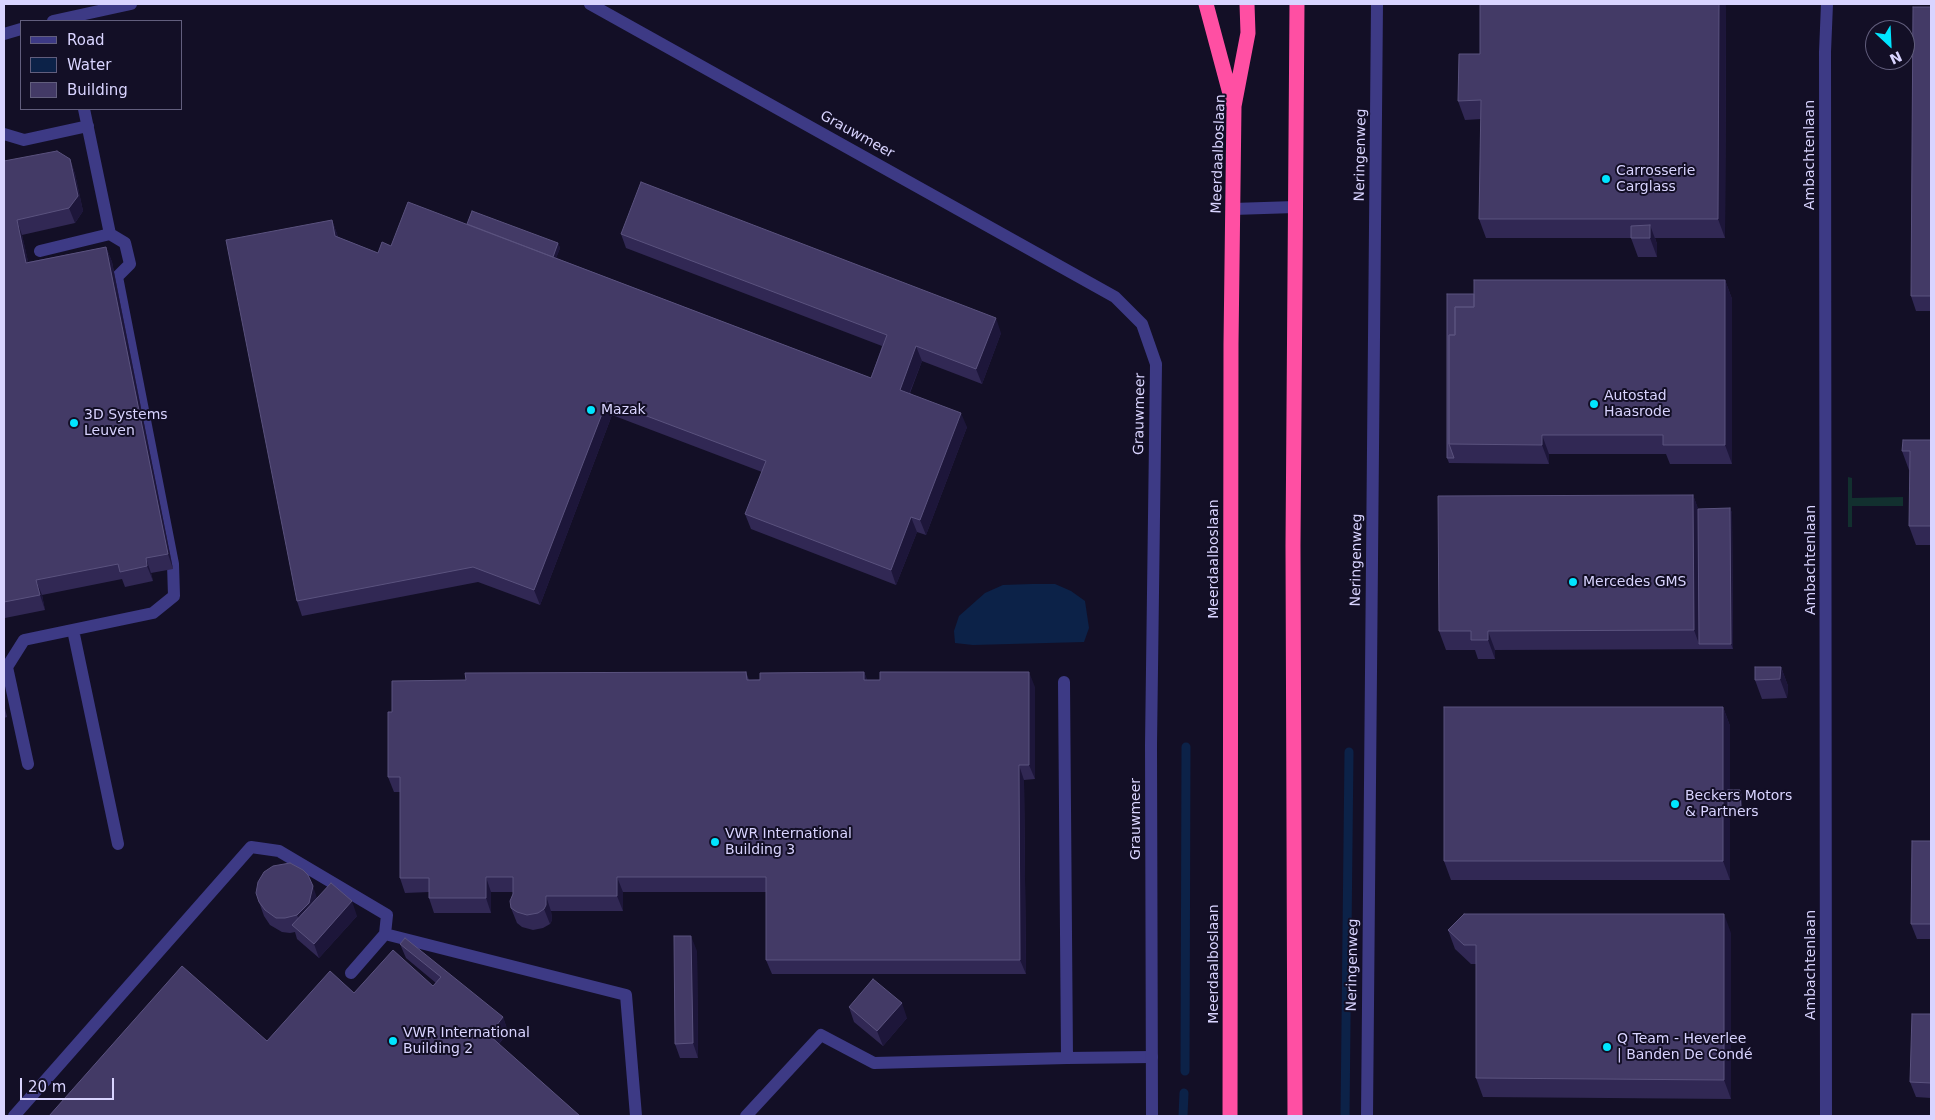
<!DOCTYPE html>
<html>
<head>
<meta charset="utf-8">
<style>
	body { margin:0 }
	#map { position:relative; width:1935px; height:1120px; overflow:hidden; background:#130f26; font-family:"DejaVu Sans",sans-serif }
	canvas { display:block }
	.frame { position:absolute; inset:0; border:5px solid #d9d4ff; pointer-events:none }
	.legend { position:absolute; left:20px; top:20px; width:162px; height:90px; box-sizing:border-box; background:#130f26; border:1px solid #625e7d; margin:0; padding:6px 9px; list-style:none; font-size:15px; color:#d9d4ff }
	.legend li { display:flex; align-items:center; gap:10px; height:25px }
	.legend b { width:25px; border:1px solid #625e7d }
	.north { position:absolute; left:1865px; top:20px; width:50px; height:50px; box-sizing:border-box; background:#130f26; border:1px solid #625e7d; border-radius:50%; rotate:155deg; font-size:14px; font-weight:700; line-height:20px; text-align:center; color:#d9d4ff }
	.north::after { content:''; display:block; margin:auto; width:18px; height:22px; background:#00e5ff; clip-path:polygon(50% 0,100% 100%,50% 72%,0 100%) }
	.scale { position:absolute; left:20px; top:1078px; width:94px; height:22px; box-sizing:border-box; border:2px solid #d9d4ff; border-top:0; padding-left:6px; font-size:15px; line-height:18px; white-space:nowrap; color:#d9d4ff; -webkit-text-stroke:4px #130f26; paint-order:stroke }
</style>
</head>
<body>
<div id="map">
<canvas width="1935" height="1120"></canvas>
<div class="frame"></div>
<ul class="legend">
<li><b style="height:6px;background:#3d3a85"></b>Road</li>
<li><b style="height:14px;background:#0c2248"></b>Water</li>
<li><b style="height:14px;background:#433a66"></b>Building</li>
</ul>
<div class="north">N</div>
<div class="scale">20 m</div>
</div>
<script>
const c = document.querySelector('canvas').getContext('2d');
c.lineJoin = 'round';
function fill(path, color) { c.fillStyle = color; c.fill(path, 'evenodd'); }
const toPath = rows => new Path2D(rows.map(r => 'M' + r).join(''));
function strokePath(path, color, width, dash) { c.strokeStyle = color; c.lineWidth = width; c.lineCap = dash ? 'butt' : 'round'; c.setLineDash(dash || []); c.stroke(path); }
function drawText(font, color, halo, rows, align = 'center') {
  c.font = font + ' "DejaVu Sans",sans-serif'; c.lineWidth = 4; c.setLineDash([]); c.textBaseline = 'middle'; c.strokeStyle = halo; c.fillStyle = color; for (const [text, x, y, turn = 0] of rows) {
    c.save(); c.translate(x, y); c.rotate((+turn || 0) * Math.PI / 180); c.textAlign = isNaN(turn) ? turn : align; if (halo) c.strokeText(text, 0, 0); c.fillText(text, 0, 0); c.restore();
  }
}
fill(toPath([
	[1848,477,1852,478,1852,498,1903,497,1903,506,1852,506,1852,527,1848,527]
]), '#12302f');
fill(toPath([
	[1032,584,1055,584,1071,591,1085,601,1089,628,1084,642,973,645,955,643,954,631,959,616,985,593,1003,585]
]), '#0c2248');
strokePath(toPath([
	[1185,1071,1186,747],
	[1183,1116,1184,1093],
	[1345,1116,1349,752]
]), '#0c2248', 9);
strokePath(toPath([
	[4,134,24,140,88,126],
	[1233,209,1295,207],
	[40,251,110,234],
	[73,630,118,844],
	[28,764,7,667,24,640,153,613,174,596,173,564,117,277,130,264,125,243,110,234,84,109],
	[351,973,385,934,626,995,636,1116],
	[1067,1058,1152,1057],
	[14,1116,251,847,279,851,387,915,385,934],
	[746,1116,821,1035,874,1063,1067,1058,1064,682]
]), '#3d3a85', 12);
strokePath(toPath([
	[590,4,1115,297,1142,324,1156,364,1151,745,1152,1116],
	[53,21,131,4],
	[4,34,21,29],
	[1367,1116,1377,4],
	[1826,1116,1825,52,1827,4]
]), '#3d3a85', 12);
strokePath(toPath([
	[1206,4,1232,101],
	[1230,1116,1231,344,1234,106,1248,33,1247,4],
	[1295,1116,1293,545,1297,4]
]), '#ff4fa3', 15);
fill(toPath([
	[1480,4,1726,4,1725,238,1655,238,1657,244,1657,257,1638,257,1631,238,1486,238,1479,219,1481,119,1465,120,1458,101,1480,54],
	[1931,7,1931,311,1916,311,1911,296],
	[70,159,75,174,83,211,75,223,22,235,28,262,106,247,112,262,173,569,151,573,153,581,125,587,122,579,42,595,45,610,5,618,4,615,4,161],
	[332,220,338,237,378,253,391,246,467,224,558,243,560,248,556,258,871,378,882,346,626,248,621,234,1001,333,982,384,922,361,910,393,967,427,926,535,917,532,896,585,751,529,745,514,762,472,612,415,540,605,478,582,302,616,297,601],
	[1725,280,1732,299,1732,464,1670,464,1666,454,1549,454,1549,464,1449,463,1447,458,1474,294],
	[1931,440,1931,545,1916,545,1909,526,1910,470,1909,470,1902,451],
	[1693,495,1698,509,1730,508,1732,513,1733,649,1495,650,1495,659,1478,659,1475,650,1446,650,1439,631],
	[1781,667,1788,686,1787,698,1762,699,1755,680],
	[746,672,749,680,864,672,867,680,1035,687,1035,779,1024,780,1026,974,772,974,766,960,766,892,623,892,623,911,551,911,552,920,550,924,543,928,533,930,522,927,517,923,511,908,513,892,491,892,491,913,434,913,429,898,429,892,405,893,400,878,400,792,394,792,388,777,392,712,466,680],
	[4,704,7,717,4,718],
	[1723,707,1730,726,1730,790,1740,790,1742,795,1742,814,1730,814,1730,880,1451,880,1444,861],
	[1931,841,1931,939,1917,939,1911,924],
	[317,898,357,916,319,958,297,939,295,932,290,933,282,932,270,925,264,916,259,902],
	[1448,930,1731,933,1731,1099,1483,1097,1476,1078,1476,964,1471,964,1455,949],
	[400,944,503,1017,508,1032,499,1044,267,1041,354,993,433,986,436,983,406,958],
	[697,951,698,1058,680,1058,675,1044],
	[849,1007,907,1018,883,1046,854,1022],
	[1931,1014,1931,1098,1916,1097,1910,1082]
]), '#312854');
fill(toPath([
	[1719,4,1726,4,1725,238,1718,219],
	[70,159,75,174,83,211,75,223,69,208],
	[17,220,22,235,32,278,26,263],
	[332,220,337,234,341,251,335,236],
	[1650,225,1657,244,1657,257,1650,238],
	[558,243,560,248,552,269,550,264],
	[106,247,112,262,173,569,168,554],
	[1725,280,1732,299,1732,464,1725,445],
	[996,318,1001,333,982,384,976,369],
	[916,346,922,361,905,404,900,390],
	[607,401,612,415,540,605,534,590],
	[961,413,967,427,926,535,920,520],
	[1542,435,1549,454,1549,464,1542,445],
	[1693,495,1700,514,1699,644,1694,630],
	[1730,508,1732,513,1733,649,1731,644],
	[911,517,917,532,896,585,891,570],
	[146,558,151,573,153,581,147,566],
	[36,580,42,595,45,610,40,595],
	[1488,631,1495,650,1495,659,1488,640],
	[1781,667,1788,686,1787,698,1780,679],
	[864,672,870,687,864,680],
	[1029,672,1035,687,1035,779,1029,765],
	[1723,707,1730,726,1730,808,1728,808,1730,814,1730,880,1723,861],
	[1019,765,1024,780,1026,974,1020,960],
	[1740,790,1742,795,1742,814,1741,808],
	[486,877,491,892,491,913,486,898],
	[617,877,623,892,623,911,617,896],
	[313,886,318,901,303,929,297,915],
	[546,896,551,911,552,920,550,924,544,909],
	[352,901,357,916,319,958,314,944],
	[1724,914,1731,933,1731,1099,1724,1080],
	[691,936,697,951,698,1058,693,1043],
	[902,1003,907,1018,883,1046,877,1031],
	[503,1017,508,1032,494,1050,489,1035]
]), '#1d163a');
const building = toPath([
	[1480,4,1719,4,1718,219,1479,219,1481,100,1458,101,1459,54,1480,54,1480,4],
	[1913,7,1931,7,1931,296,1911,296,1913,7],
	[57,151,70,159,78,196,69,208,17,220,26,263,106,247,168,554,146,558,147,566,120,572,118,564,36,580,40,595,4,602,4,161,57,151],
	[641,182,996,318,976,369,916,346,900,390,961,413,920,520,911,517,891,570,745,514,766,461,607,401,534,590,473,567,297,601,226,240,332,220,335,236,378,253,382,242,391,246,408,202,871,378,887,335,621,234,641,182],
	[472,211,558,243,553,257,467,224,472,211],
	[1650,225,1650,238,1631,238,1631,226,1650,225],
	[1474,280,1725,280,1725,445,1663,445,1663,435,1542,435,1542,445,1449,444,1449,335,1455,335,1455,307,1474,307,1474,280],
	[1447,294,1474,294,1474,307,1455,307,1455,335,1449,335,1449,444,1454,458,1447,458,1447,294],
	[1903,440,1931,440,1931,526,1909,526,1910,451,1902,451,1903,440],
	[1693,495,1694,630,1488,631,1488,640,1471,640,1471,631,1439,631,1438,496,1693,495],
	[1730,508,1731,644,1699,644,1698,509,1730,508],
	[1755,667,1781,667,1780,679,1755,680,1755,667],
	[746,672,747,680,760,680,760,673,864,672,864,680,880,680,880,672,1029,672,1029,765,1019,765,1020,960,766,960,766,877,617,877,617,896,546,896,546,905,544,909,538,913,527,915,517,912,511,908,510,901,513,894,513,877,486,877,486,898,429,898,429,878,400,878,400,777,388,777,388,712,392,712,392,681,466,680,465,673,746,672],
	[1444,707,1723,707,1723,861,1444,861,1444,707],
	[1728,790,1740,790,1741,808,1728,808,1728,790],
	[1912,841,1931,841,1931,924,1911,924,1912,841],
	[290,863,303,870,308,875,313,886,309,903,297,915,285,918,276,918,265,910,259,902,256,893,258,882,264,872,273,866,290,863],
	[331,883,352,901,314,944,292,925,331,883],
	[1464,914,1724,914,1724,1080,1476,1078,1476,945,1464,945,1448,930,1464,914],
	[674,936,691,936,693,1043,675,1044,674,936],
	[405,938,503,1017,489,1035,580,1116,49,1116,182,966,267,1041,330,971,354,993,393,950,433,986,441,977,400,944,405,938],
	[873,979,902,1003,877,1031,849,1007,873,979],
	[1912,1014,1931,1014,1931,1083,1910,1082,1912,1014]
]);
fill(building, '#433a66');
strokePath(building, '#5a527e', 1);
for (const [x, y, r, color] of [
	[1606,179,5,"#00e5ff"],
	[1594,404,5,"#00e5ff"],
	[591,410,5,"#00e5ff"],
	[74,423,5,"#00e5ff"],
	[1573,582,5,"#00e5ff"],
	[1675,804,5,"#00e5ff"],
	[715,842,5,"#00e5ff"],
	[393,1041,5,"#00e5ff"],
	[1607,1047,5,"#00e5ff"]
]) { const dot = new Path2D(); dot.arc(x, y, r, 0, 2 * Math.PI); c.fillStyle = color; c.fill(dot); strokePath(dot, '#130f26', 2); }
drawText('14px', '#d9d4ff', '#130f26', [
	["Grauwmeer",857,135,29],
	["Meerdaalboslaan",1219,154,-88],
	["Neringenweg",1361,155,-89],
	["Ambachtenlaan",1810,155,-90],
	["Grauwmeer",1140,414,-89],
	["Meerdaalboslaan",1214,559,-90],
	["Neringenweg",1357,560,-89],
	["Ambachtenlaan",1811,560,-90],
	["Grauwmeer",1136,819,-90],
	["Meerdaalboslaan",1214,964,-90],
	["Neringenweg",1353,965,-89],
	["Ambachtenlaan",1811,965,-90]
]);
drawText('14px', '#d9d4ff', '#130f26', [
	["Carrosserie",1616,171],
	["Carglass",1616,187],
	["Autostad",1604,396],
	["Haasrode",1604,412],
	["Mazak",601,410],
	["3D Systems",84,415],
	["Leuven",84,431],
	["Mercedes GMS",1583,582],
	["Beckers Motors",1685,796],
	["& Partners",1685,812],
	["VWR International",725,834],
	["Building 3",725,850],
	["VWR International",403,1033],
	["Building 2",403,1049],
	["Q Team - Heverlee",1617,1039],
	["| Banden De Condé",1617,1055]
], 'left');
</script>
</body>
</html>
